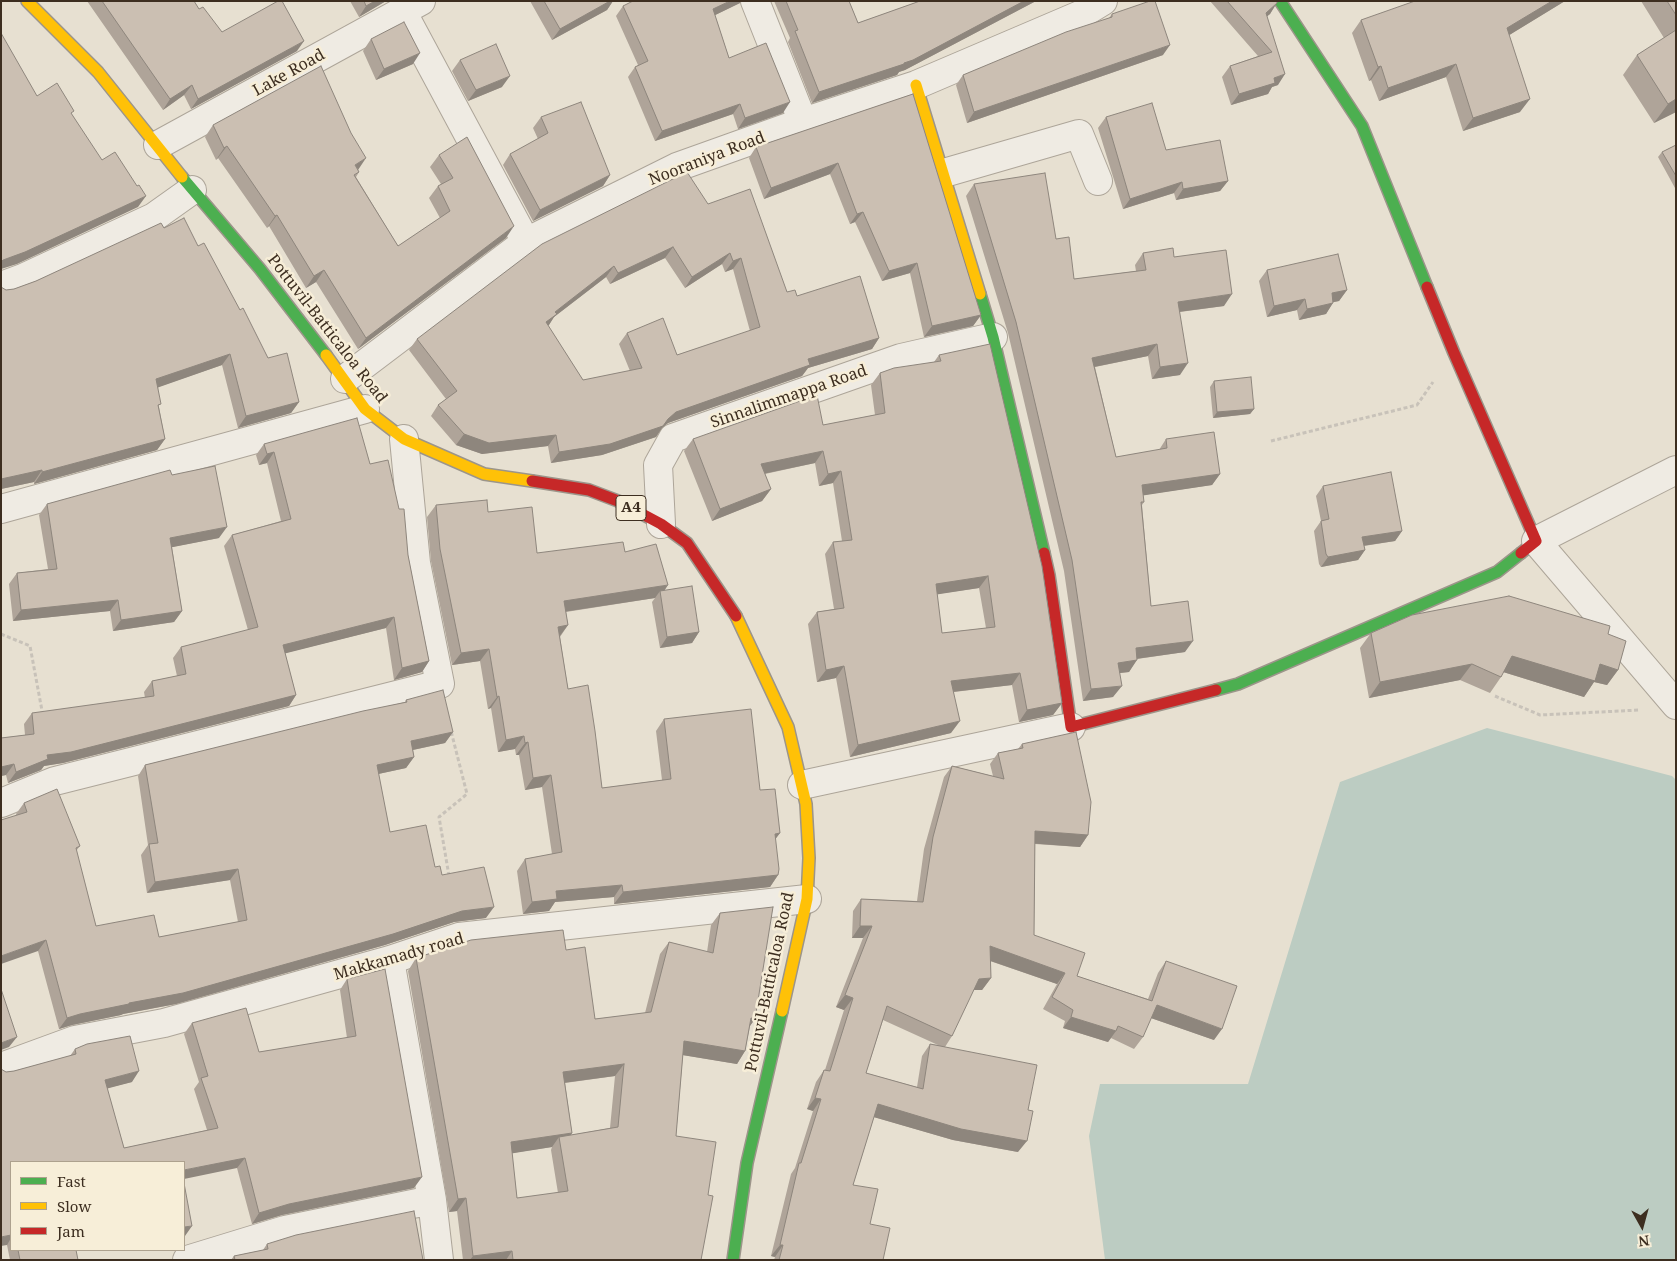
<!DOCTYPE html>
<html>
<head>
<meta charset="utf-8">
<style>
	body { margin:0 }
	#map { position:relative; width:1677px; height:1261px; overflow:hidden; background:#e7e0d1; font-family:"Noto Serif",serif }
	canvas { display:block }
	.frame { position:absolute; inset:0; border:2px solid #3d2e20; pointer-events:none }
	.legend { position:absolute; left:10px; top:1161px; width:175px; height:90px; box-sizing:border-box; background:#f7eed8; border:1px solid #ada18e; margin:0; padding:6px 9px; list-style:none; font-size:15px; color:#3d2e20 }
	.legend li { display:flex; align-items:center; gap:10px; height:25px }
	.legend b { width:25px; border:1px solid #ada18e }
	.north { position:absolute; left:1617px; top:1201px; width:50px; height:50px; -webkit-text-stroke:4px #f7eed8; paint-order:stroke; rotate:173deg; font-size:14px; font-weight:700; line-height:20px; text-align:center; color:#3d2e20 }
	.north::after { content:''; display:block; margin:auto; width:18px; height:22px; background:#3d2e20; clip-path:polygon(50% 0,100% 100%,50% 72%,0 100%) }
</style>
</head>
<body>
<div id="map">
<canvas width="1677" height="1261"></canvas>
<div class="frame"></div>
<ul class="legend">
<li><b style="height:6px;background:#4caf50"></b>Fast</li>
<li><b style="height:6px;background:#ffc107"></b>Slow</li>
<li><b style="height:6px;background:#c62828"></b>Jam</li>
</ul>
<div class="north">N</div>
</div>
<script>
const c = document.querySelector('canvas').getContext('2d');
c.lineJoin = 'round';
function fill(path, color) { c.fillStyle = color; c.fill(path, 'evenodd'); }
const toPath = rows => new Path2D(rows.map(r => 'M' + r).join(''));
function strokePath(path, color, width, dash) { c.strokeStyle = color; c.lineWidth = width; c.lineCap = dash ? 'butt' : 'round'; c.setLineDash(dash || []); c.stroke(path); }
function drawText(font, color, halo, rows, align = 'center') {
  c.font = font + ' "Noto Serif",serif'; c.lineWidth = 5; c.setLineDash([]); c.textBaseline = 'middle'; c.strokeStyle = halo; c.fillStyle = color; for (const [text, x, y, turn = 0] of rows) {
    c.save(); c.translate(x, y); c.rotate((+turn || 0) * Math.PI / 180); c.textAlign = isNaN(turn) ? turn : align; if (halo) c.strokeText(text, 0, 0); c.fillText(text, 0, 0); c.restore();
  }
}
fill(toPath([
	[1487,728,1672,776,1676,780,1676,1260,1105,1260,1089,1136,1100,1084,1248,1084,1340,782]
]), '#bcccc2');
const street = toPath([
	[755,1,803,122],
	[402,11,526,242],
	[158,145,421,1],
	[944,173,1079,134,1098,181],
	[1,286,23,278,154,217,192,190],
	[345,379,526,242,677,167,803,122,916,85,1080,15,1103,1],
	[1676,470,1536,541,1676,705],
	[1,509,365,409],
	[661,524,658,465,673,438,901,358,993,337],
	[802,785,1071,727],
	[1,803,55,781,440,684,416,563,404,439],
	[390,960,432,1200,439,1260],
	[1,1067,75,1040,164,1023,390,960,459,937,807,899],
	[187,1260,285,1230,432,1200]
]);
const fast = toPath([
	[1280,1,1362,126,1427,287],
	[182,177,260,269,326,355],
	[980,294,993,337,1044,553],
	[1216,690,1238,684,1497,572,1521,553],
	[733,1260,747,1163,782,1011]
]);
const slow = toPath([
	[27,1,98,72,182,177],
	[916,85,980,294],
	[326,355,365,409,404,439,484,474,532,481],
	[736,616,788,727,806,804,809,858,807,899,782,1011]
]);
const jam = toPath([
	[1427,287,1454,353,1536,541,1521,553],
	[532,481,589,490,618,501,661,524,687,543,736,616],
	[1044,553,1049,575,1071,727,1216,690]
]);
strokePath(street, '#ada599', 30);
strokePath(fast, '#9c958a', 14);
strokePath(slow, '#9c958a', 14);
strokePath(jam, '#9c958a', 14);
strokePath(toPath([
	[1271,441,1417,405,1433,382],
	[1,634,30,646,43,716],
	[1495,696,1540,715,1640,710],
	[449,876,439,817,467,794,451,731]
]), '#c8c2b9', 3, [4, 2.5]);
strokePath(street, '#efebe3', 28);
strokePath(fast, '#4caf50', 11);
strokePath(slow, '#ffc107', 11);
strokePath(jam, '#c62828', 11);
fill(toPath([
	[87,1,194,1,199,9,222,32,297,51,191,109,184,95,163,110],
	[350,1,386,1,359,17],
	[530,1,613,1,607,10,552,40],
	[774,1,849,1,858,23,920,1,1036,1,905,70,899,72,897,75,812,103,788,42,790,38],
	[1210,1,1277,1,1270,14,1267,16,1278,85,1272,87,1268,94,1231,105,1222,77,1230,66,1258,56],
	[1565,1,1509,35,1520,112,1463,131,1446,77,1379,101,1371,80,1369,81,1352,33,1361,20],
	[1641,1,1676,1,1676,112,1654,123,1623,75,1637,55,1664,38],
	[740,3,715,15,729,58,783,113,738,129,733,114,655,141,628,77,635,67,638,65,616,16,623,6],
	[1112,14,1163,55,967,123,956,85,963,75,1109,18],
	[371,39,413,64,376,80,363,51],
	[460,60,502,87,468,101,452,71],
	[913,94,981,315,973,326,924,337,910,273,882,281,855,222,850,224,830,174,764,199,749,158,756,147],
	[541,117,610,175,603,186,533,221,503,165,510,154,538,139,533,128],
	[1106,117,1166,150,1228,181,1220,191,1176,200,1174,193,1123,209,1098,128],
	[213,125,358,170,359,172,356,177,398,246,440,218,429,198,438,186,441,184,430,167,439,155,506,238,358,349,316,282,306,288,269,226,267,228,218,158,216,160,205,137],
	[1676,145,1676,187,1675,188,1658,157,1662,152],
	[974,184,1056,239,1074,279,1136,271,1135,265,1143,253,1174,257,1224,306,1180,312,1180,375,1152,379,1148,356,1095,367,1116,457,1159,450,1166,439,1220,474,1212,485,1143,495,1144,502,1142,505,1151,606,1185,652,1137,659,1129,672,1120,673,1113,697,1083,701,1064,571,1008,333,966,196],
	[708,204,787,292,879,338,872,349,808,368,802,376,668,423,662,428,656,437,602,455,551,463,548,446,482,454,456,445,431,416,438,405,446,399,409,350,417,339],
	[665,258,685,288,722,264,725,272,733,269,750,331,677,355,627,333,619,344,630,371,583,380,548,326,554,317,606,277,610,284],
	[164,228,198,246,240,310,268,358,299,402,291,413,238,428,222,365,158,387,159,407,165,439,157,450,34,484,34,482,1,489,1,287,6,290,14,289,36,281],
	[1267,270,1347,290,1339,301,1333,302,1326,314,1299,320,1297,310,1267,317,1259,281],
	[939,355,1062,703,1053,715,1019,722,1012,685,954,692,951,733,850,757,836,678,817,682,808,624,817,612,834,609,825,554,833,542,842,541,833,483,819,486,815,463,765,474,771,489,762,501,712,521,684,451,693,439,823,425,875,415,871,385,880,373,934,362],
	[979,588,986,628,942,633,937,594],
	[1214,381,1254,409,1250,414,1213,418,1210,387],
	[264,444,370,464,408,555,429,661,422,672,394,680,386,628,285,653,296,695,289,706,63,763,44,766,41,770,8,783,6,775,1,776,1,738,25,735,24,724,32,713,145,698,144,692,152,681,177,676,173,658,181,647,248,630,224,546,232,535,281,521,267,463,259,465,256,455],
	[172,475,219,538,172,547,182,611,174,622,113,631,110,611,13,621,9,584,17,573,48,569,39,515,47,504],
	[1323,486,1402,531,1395,541,1364,546,1365,550,1358,560,1321,567,1319,564,1314,531,1321,521,1316,496],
	[436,505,488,512,537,553,625,552,665,590,699,632,692,643,660,648,652,602,655,598,566,612,568,625,560,637,568,689,602,788,662,780,656,731,664,719,760,790,780,833,775,839,778,875,770,887,614,904,614,897,555,902,549,911,523,914,517,871,525,859,552,854,542,787,525,790,519,755,516,755,515,749,498,752,491,708,488,709,480,661,452,665,431,561,427,517],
	[1371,633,1608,634,1618,670,1607,685,1594,682,1584,697,1503,672,1501,677,1490,693,1460,680,1369,698,1360,648],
	[406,700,453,732,445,743,413,750,414,757,406,768,378,774,390,832,435,867,442,875,486,918,454,922,385,945,176,1004,123,1014,121,1015,72,1025,59,1029,38,951,16,814,24,803,80,846,76,851,96,926,159,937,238,922,230,880,147,893,141,855,148,845,138,776,145,765,405,702],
	[1022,744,1088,835,1080,847,1035,844,1034,935,1077,976,1148,999,1158,973,1166,961,1214,1040,1151,1018,1143,1037,1134,1049,1111,1038,1108,1042,1063,1028,1065,1021,1043,1009,1057,984,990,961,991,978,982,990,973,990,952,1036,945,1047,1018,1152,953,1140,874,1117,853,1185,870,1224,883,1260,774,1260,775,1257,771,1256,791,1174,795,1168,813,1111,807,1109,816,1082,824,1070,825,1070,844,1010,836,1007,863,938,852,938,853,911,861,899,917,901,924,849,944,777,952,766,993,776,990,764,998,753,1018,749],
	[883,1020,938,1045,930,1044,922,1056,917,1087,866,1073],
	[720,913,755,1019,750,1026,745,1051,737,1064,683,1055,676,1136,708,1195,701,1260,463,1260,457,1211,449,1212,408,971,416,958,566,950,595,1019,645,1013,660,954,669,942,707,952,711,925],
	[615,1076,610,1128,571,1135,572,1133,565,1083],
	[552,1147,551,1150,558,1193,517,1198,512,1153],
	[347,979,414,1188,282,1215,252,1224,237,1168,11,1162,11,1250,84,1250,76,1251,78,1260,10,1260,7,1245,6,1072,14,1071,70,1056,75,1049,132,1082,107,1088,124,1148,207,1130,194,1089,199,1082,184,1034,192,1023,259,1052,347,1038,340,990],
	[267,1244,423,1260,231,1260,234,1256,263,1250]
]), '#afa499');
fill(toPath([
	[375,1,386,1,359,17,366,6],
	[610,1,613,1,607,10,552,40,560,29],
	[730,1,741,1,740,3,705,20,713,9],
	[1024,1,1036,1,905,70,899,72,897,75,812,103,819,92],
	[1552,1,1565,1,1498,42,1507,28],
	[1277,3,1270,14,1258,24,1266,13],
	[304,41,297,51,191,109,198,99],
	[1170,45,1163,55,967,123,974,112],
	[420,53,413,64,376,80,384,69],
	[1456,64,1446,77,1379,101,1388,88],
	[1381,66,1371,80,1369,81,1378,67],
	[1285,74,1278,85,1272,87,1268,94,1231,105,1239,94,1274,78],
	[510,76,502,87,468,101,476,90],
	[192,85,184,95,163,110,170,99],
	[1530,99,1520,112,1463,131,1473,118],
	[1676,99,1676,112,1654,123,1668,104],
	[790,102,783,113,738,129,745,118],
	[740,104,733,114,655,141,662,131],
	[227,146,218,158,216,160,224,148],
	[366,158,358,170,355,165],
	[838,163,830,174,764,199,771,188],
	[610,175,603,186,533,221,540,210],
	[1228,181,1220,191,1176,200,1183,189],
	[1182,182,1174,193,1123,209,1130,199],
	[146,196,138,207,17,264,1,269,1,262,3,260],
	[863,212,855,222,850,224,857,214],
	[277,215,269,226,267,228,275,216],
	[514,226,506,238,358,349,366,338],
	[673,247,665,258,610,284,618,273],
	[730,253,722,264,685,288,692,277],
	[741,258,733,269,725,272,733,261],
	[917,263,910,273,882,281,889,271],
	[614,266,606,277,554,317,549,325,538,333,546,322,555,312],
	[324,270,316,282,306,288,314,276],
	[1347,290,1339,301,1324,304,1332,293],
	[1232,294,1224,306,1170,313,1178,302],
	[1305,299,1297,310,1267,317,1274,306],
	[1333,303,1326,314,1299,320,1307,309],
	[981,315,973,326,924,337,932,326],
	[879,338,872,349,808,368,802,376,668,423,662,428,656,437,602,455,551,463,559,452,668,419,676,412,808,359],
	[1157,344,1148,356,1084,369,1092,358],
	[230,354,222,365,148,391,156,379],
	[1188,363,1180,375,1152,379,1160,367],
	[299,402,291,413,238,428,246,416],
	[1254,409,1250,414,1213,418,1217,412],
	[464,434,556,435,548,446,482,454,456,445],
	[165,439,157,450,34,484,42,472],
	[823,451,815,463,753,476,761,464],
	[274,452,267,463,259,465,267,454],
	[42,470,34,482,1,489,1,479],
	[841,471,833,483,819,486,828,474],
	[1220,474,1212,485,1133,497,1142,485],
	[771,489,762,501,712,521,720,509],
	[227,527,219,538,163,549,170,538],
	[1402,531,1395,541,1355,547,1362,537],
	[1365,550,1358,560,1321,567,1328,557],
	[988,576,979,588,927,596,936,584],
	[668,585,661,596,660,591,655,598,556,613,564,601],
	[118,600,110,611,13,621,21,610],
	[182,611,174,622,113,631,121,620],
	[394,617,386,628,275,656,283,645],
	[568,625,559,637,558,627],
	[699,632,692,643,660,648,667,637],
	[1193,641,1185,652,1128,660,1136,648],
	[489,649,480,661,452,665,461,653],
	[1512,656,1600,664,1618,670,1607,685,1594,682,1584,697,1500,671],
	[1137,660,1129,672,1110,674,1118,663],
	[429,661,422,672,394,680,402,668],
	[1472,664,1460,680,1369,698,1380,682],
	[844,666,836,678,817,682,826,670],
	[1020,673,1012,685,943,693,951,681],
	[1122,686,1113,697,1083,701,1091,689],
	[296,695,289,706,63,763,44,766,41,770,8,783,16,772,47,755],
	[499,696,491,708,488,709,497,697],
	[1062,703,1053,715,1019,722,1027,710],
	[960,721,951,733,850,757,858,745],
	[453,732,445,743,403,752,411,741],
	[524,736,515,749,498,752,506,740],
	[528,742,519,755,516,755,525,743],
	[414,757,406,768,369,776,377,765],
	[14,764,6,775,1,776,1,767],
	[551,775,542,787,525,790,533,778],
	[1035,831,1088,835,1080,847,1027,843],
	[780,833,771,845,775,834],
	[238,869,230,880,147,893,155,882],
	[778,875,770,887,614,904,623,892],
	[622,885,614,897,555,902,549,911,523,914,532,902,556,891],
	[494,907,486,918,454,922,385,945,176,1004,123,1014,121,1015,72,1025,59,1029,67,1018,80,1014,129,1003,462,911],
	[860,926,872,926,863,938,852,938],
	[46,940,38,951,1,964,1,956],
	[990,946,1065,973,1057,984,982,958],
	[991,978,982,990,971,990,979,979],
	[845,995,853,998,844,1010,836,1007],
	[1157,1005,1222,1029,1214,1040,1148,1017],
	[1071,1017,1116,1031,1108,1042,1063,1028],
	[751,1018,755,1019,746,1031],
	[17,1037,9,1047,1,1050,1,1043],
	[684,1041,745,1051,737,1064,676,1054],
	[624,1064,615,1076,555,1084,563,1072],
	[139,1071,132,1082,98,1091,105,1080],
	[815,1098,821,1099,813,1111,807,1109],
	[878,1104,1027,1141,1018,1152,953,1140,870,1116],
	[572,1133,563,1146,559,1137,552,1147,502,1155,511,1142],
	[245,1158,237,1168,184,1179,184,1170],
	[422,1177,414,1188,282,1215,252,1224,259,1213,289,1204],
	[466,1198,457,1211,449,1212,458,1199],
	[192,1226,185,1236,184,1237,184,1227],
	[11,1235,11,1238,7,1245,1,1246,1,1237],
	[780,1245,783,1245,775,1257,771,1256],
	[512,1251,506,1260,470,1260,473,1256]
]), '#8e867d');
const building = toPath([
	[102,1,194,1,199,9,203,7,222,32,278,1,282,1,304,41,198,99,192,85,170,99,102,1],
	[364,1,375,1,366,6,364,1],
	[544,1,610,1,560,29,544,1],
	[633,1,730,1,713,9,729,58,766,43,790,102,745,118,740,104,662,131,635,67,648,61,623,6,633,1],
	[786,1,849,1,858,23,920,1,1024,1,913,60,904,63,904,64,819,92,795,31,798,30,786,1],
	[1150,1,1155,1,1170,45,974,112,963,75,1066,32,1112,17,1112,14,1150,1],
	[1227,1,1277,1,1277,3,1266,13,1285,74,1274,78,1275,83,1239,94,1230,66,1272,52,1227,1],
	[1415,1,1552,1,1507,28,1530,99,1473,118,1456,64,1388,88,1381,66,1378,67,1361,20,1415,1],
	[1667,1,1676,1,1676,15,1667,1],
	[404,22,420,53,384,69,371,39,404,22],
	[1676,30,1676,99,1668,104,1637,55,1676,30],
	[1,33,37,96,57,83,74,111,71,113,102,160,115,152,137,186,139,185,146,196,25,252,3,260,1,262,1,33],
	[496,44,510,76,476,90,460,60,496,44],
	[321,66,351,133,366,158,355,165,359,172,354,175,398,246,450,211,438,186,453,178,439,155,467,137,514,226,366,338,324,270,314,276,277,215,275,216,227,146,224,148,213,125,321,66],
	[913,94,981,315,932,326,917,263,889,271,863,212,857,214,838,163,771,188,756,147,913,94],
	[581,102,610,175,540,210,510,154,548,133,541,117,581,102],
	[1152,103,1166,150,1220,140,1228,181,1183,189,1182,182,1130,199,1106,117,1152,103],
	[1676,145,1676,176,1662,152,1676,145],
	[687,172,708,204,750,189,787,292,795,290,797,296,860,276,879,338,808,359,810,365,676,412,668,419,663,426,610,444,559,452,556,435,489,443,464,434,438,405,457,391,417,339,542,244,687,172],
	[673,247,692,277,730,253,733,261,741,258,760,327,677,355,663,318,627,333,642,368,583,380,546,322,557,314,555,312,614,266,618,273,673,247],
	[1045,173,1056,239,1069,237,1074,279,1146,270,1143,253,1173,248,1174,257,1226,250,1232,294,1178,302,1188,363,1160,367,1157,344,1092,358,1116,457,1167,448,1166,439,1214,432,1220,474,1142,485,1144,502,1141,502,1151,606,1188,601,1193,641,1136,648,1137,660,1118,663,1122,686,1091,689,1072,560,1016,322,974,184,1045,173],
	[184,218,198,246,204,243,240,310,243,308,268,358,287,353,299,402,246,416,230,354,156,379,161,404,158,405,165,439,42,472,42,470,1,479,1,287,6,290,14,289,36,281,161,223,164,228,184,218],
	[1338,254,1347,290,1332,293,1333,303,1307,309,1305,299,1274,306,1267,270,1338,254],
	[990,344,1042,566,1062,703,1027,710,1020,673,951,681,960,721,858,745,844,666,826,670,817,612,844,608,833,542,852,540,841,471,828,474,823,451,761,464,771,489,720,509,693,439,817,395,823,425,885,413,880,373,894,368,941,361,939,355,990,344],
	[988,576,995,627,942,633,936,584,988,576],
	[1251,377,1254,409,1217,412,1214,381,1251,377],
	[357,418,370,464,388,460,399,509,404,509,408,555,429,661,402,668,394,617,283,645,296,695,71,752,47,755,48,759,16,772,14,764,1,767,1,738,34,734,32,713,154,696,152,681,186,674,181,647,258,627,232,535,291,519,274,452,267,454,264,444,357,418],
	[215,466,227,527,170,538,182,611,121,620,118,600,21,610,17,573,57,569,47,504,170,470,172,475,215,466],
	[1391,472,1402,531,1362,537,1365,550,1328,557,1326,554,1321,521,1329,519,1323,486,1391,472],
	[487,500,488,512,532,507,537,553,623,542,625,552,656,544,668,585,564,601,568,625,558,627,568,689,588,685,595,731,602,788,671,779,664,719,751,709,760,790,775,789,780,833,775,834,779,869,778,875,623,892,622,885,556,891,557,899,532,902,525,859,562,852,551,775,533,778,528,742,525,743,524,736,506,740,499,696,497,697,489,649,461,653,440,549,436,505,487,500],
	[692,586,699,632,667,637,660,591,692,586],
	[1509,596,1610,626,1608,634,1626,641,1618,670,1600,664,1595,681,1512,656,1501,677,1472,664,1380,682,1371,633,1412,615,1509,596],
	[443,690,453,732,411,741,414,757,377,765,390,832,426,825,435,867,440,866,442,875,484,867,494,907,462,911,393,934,183,993,129,1003,129,1004,80,1014,67,1018,46,940,1,956,1,820,27,812,24,803,57,789,80,846,76,848,96,926,154,915,159,937,247,920,238,869,155,882,149,844,158,843,145,765,363,711,407,702,406,700,443,690],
	[1076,732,1091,802,1088,835,1035,831,1034,935,1085,953,1077,976,1152,1001,1166,961,1237,986,1222,1029,1157,1005,1143,1037,1118,1026,1116,1031,1071,1017,1073,1010,1052,997,1065,973,990,946,991,978,979,979,952,1036,887,1006,866,1073,923,1089,930,1044,1037,1065,1028,1110,1033,1111,1027,1141,961,1129,878,1104,853,1185,878,1189,870,1224,890,1228,883,1260,779,1260,783,1245,780,1245,799,1163,801,1163,821,1099,815,1098,824,1070,830,1071,853,998,845,995,872,926,860,926,861,899,923,902,933,837,952,766,1004,779,998,753,1023,748,1022,744,1076,732],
	[773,907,755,1019,751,1018,745,1051,684,1041,676,1136,716,1142,708,1195,713,1196,701,1260,513,1260,512,1251,473,1256,466,1198,458,1199,416,958,471,940,563,930,566,950,585,947,595,1019,651,1012,669,942,713,953,720,913,773,907],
	[624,1064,618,1127,559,1137,568,1191,517,1198,511,1142,572,1133,563,1072,624,1064],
	[385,969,422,1177,289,1204,259,1213,245,1158,184,1170,184,1162,11,1162,11,1235,1,1237,1,1069,6,1072,14,1071,76,1054,75,1049,87,1044,130,1036,139,1071,105,1080,124,1148,218,1128,201,1078,208,1076,192,1023,246,1008,259,1052,356,1036,347,979,385,969],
	[1,989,17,1037,1,1043,1,989],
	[184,1183,192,1226,184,1227,184,1183],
	[414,1211,423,1260,235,1260,234,1256,268,1249,267,1244,296,1235,414,1211],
	[18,1250,76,1250,78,1260,20,1260,18,1250]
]);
fill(building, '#cbbfb2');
strokePath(building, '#8e867d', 1);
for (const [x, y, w] of [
	[631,508,30]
]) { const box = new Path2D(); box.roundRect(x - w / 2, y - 12.5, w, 25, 4); c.fillStyle = '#f7eed8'; c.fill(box); strokePath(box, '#3d2e20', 1); }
drawText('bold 15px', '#3d2e20', null, [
	["A4",631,508]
]);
drawText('16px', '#3d2e20', '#f7eed8', [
	["Lake Road",289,73,-29],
	["Nooraniya Road",707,159,-21],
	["Pottuvil-Batticaloa Road",327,329,52],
	["Sinnalimmappa Road",789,397,-19],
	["Makkamady road",399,957,-16],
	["Pottuvil-Batticaloa Road",770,982,-78]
]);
</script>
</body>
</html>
